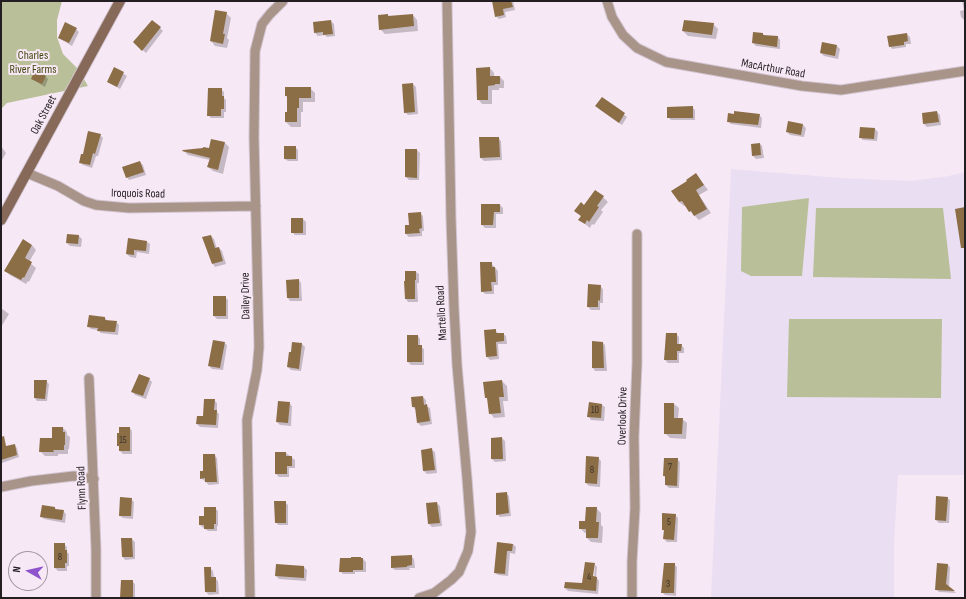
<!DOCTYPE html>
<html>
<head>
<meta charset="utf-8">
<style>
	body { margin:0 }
	#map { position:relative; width:966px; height:599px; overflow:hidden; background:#f7e8f5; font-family:"Sofia Sans Condensed",sans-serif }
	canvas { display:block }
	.frame { position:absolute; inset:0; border:2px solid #231e22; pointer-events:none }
	.north { position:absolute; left:8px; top:551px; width:40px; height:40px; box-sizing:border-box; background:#f7e8f5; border:1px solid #a297a1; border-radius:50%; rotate:278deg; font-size:11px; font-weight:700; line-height:16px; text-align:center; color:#231e22 }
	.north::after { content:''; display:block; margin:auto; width:14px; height:18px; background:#8d54cb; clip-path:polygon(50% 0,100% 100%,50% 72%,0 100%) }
</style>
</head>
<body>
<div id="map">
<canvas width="966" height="599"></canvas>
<div class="frame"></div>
<div class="north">N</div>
</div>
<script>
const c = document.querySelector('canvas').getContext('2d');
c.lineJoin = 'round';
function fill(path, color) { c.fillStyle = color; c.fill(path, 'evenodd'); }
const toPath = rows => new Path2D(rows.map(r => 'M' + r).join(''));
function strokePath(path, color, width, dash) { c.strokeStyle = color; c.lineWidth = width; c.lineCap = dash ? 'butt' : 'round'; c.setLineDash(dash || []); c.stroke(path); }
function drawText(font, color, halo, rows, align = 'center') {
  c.font = font + ' "Sofia Sans Condensed",sans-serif'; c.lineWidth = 4; c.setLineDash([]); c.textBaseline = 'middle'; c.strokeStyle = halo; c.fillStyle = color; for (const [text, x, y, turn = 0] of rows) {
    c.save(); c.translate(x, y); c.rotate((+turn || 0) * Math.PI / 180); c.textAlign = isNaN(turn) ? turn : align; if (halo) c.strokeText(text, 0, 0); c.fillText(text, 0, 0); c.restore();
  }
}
fill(toPath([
	[731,169,841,178,911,181,949,176,965,172,965,475,898,475,894,544,894,598,711,598]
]), '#eadef2');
fill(toPath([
	[1,1,62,1,57,20,57,37,63,54,78,69,88,86,7,103,1,109],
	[809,198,802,276,751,276,741,271,742,207],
	[816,208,943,208,951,279,813,277],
	[789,319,942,319,941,398,787,397]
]), '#b9bf98');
fill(toPath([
	[493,1,513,1,515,10,505,12,506,17,499,19,496,16],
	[962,1,965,1,965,21,961,17,960,11,964,10],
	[226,13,231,18,227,38,229,40,227,48,215,46,211,41],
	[388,15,390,17,413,15,417,20,418,31,385,34,380,29],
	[331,21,334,24,335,36,327,37,325,35,318,36,315,33],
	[713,24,718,29,716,39,688,36,683,31],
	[160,28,163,31,146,53,137,45],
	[76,29,79,32,72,46,59,38],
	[763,34,765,36,778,37,780,40,780,49,756,46,753,43],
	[907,34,910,37,911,44,906,44,906,47,892,49,890,46],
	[822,44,837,46,840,49,838,59,824,56,821,53],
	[115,68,127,76,120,89,108,82],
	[490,68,494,73,494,77,500,77,504,81,504,88,499,88,499,90,492,90,492,104,482,104,478,99],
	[45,76,48,79,45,87,32,79],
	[413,84,416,87,418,114,408,115,405,112],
	[310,88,315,93,315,102,303,102,303,112,301,112,301,127,291,127,286,122,288,113,288,98,286,96],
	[221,89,224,92,224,98,226,100,226,112,224,112,224,118,211,118,208,115],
	[602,98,627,117,622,125,599,109],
	[692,107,695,110,695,120,671,120,668,117],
	[937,112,940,115,941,125,927,127,924,124],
	[759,115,762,118,761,128,731,124,728,121],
	[803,125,806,128,804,137,790,135,787,132],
	[875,129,878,132,877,141,863,140,860,137],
	[100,135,103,138,98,156,96,156,92,168,83,165,80,162],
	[498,138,501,141,502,160,484,161,481,158],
	[225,143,229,147,223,174,213,171,208,167,210,160,188,155,184,151,209,149],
	[760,144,762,146,764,158,756,159,753,156],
	[1,146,6,153,1,162],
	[295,147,298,150,298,161,288,161,285,159],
	[417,150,420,153,419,180,409,180,406,177],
	[140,162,143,165,146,175,129,180,127,177],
	[696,174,708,190,699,195,711,213,699,220,690,211,686,205,684,206,679,202],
	[603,197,608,202,601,210,603,212,594,225,592,224,590,228,580,220,582,217,575,211],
	[500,205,503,208,503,214,496,214,496,228,485,228,482,225],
	[420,213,423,216,424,231,422,231,422,236,409,237,406,234,410,226],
	[303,219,306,222,306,235,295,235,292,232],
	[79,236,82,239,81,247,70,246,67,243],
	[211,236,214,239,217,249,219,248,222,251,226,264,215,267,213,264],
	[129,239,147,242,150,244,149,254,137,252,136,258,130,257,127,254],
	[32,245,36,250,29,262,36,268,29,282,28,281,26,284,10,275,6,271],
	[491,263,498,271,498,285,494,285,494,294,485,294,482,291],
	[416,272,419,274,419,283,417,283,418,302,408,302,406,299,406,282],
	[299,280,301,283,302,301,290,301,288,298],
	[600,286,603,289,603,303,600,303,600,310,591,310,588,307],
	[225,297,228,300,228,319,217,319,214,316],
	[1,308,9,314,1,327],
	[105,318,108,321,116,322,119,325,118,335,101,333,98,330,91,329,88,326],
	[495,330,498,333,503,334,506,336,507,344,498,344,499,359,490,360,487,357],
	[676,334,679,337,679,345,681,345,684,348,684,353,679,353,679,363,668,363,665,360],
	[418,336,420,339,420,346,424,349,424,365,411,365,408,362],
	[224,343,227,345,223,370,212,369,209,366,211,351],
	[603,343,605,345,607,371,595,371,593,368],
	[302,344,305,347,301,371,291,370,288,367],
	[149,379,152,382,146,399,135,395,133,392],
	[46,381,49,384,47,401,37,401,35,398],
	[502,381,507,386,508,401,503,401,505,417,494,418,490,413,488,400,486,397],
	[423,397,426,400,426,406,430,408,432,424,421,426,418,423,416,410,413,407],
	[214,400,217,403,217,412,219,414,218,428,200,427,197,424,204,418],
	[289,403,292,406,291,426,280,425,277,422],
	[674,404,679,408,678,419,682,419,687,423,686,439,670,438,665,433],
	[602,405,605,407,604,421,591,420,589,417],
	[63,428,67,432,67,435,70,437,69,449,68,449,68,454,58,454,58,456,45,456,40,451],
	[130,428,132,431,132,454,123,454,120,451,120,447,118,445,120,434],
	[502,438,505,441,506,461,495,462,492,459],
	[14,445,17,448,19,457,2,463,1,448],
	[432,450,435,452,437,473,427,474,424,471,422,451],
	[286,453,295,460,295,468,289,468,289,477,279,477,276,474],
	[214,455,217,458,219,484,209,485,201,478],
	[598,458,601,461,600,487,589,486,586,483],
	[677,459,680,462,679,488,669,488,666,485,666,478,664,476],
	[506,493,509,496,511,516,500,517,497,514],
	[947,498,950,500,949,523,939,523,936,520],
	[131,499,134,502,133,519,123,518,120,516],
	[285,502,288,505,288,525,278,525,276,522],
	[437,503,440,506,442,526,432,527,429,524],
	[55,508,57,510,63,511,66,514,65,523,44,519,41,516],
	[215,508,218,511,218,526,217,526,217,531,208,531,200,525,205,517],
	[596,508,601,513,601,525,603,527,602,543,591,542,587,538,587,533,585,533,580,528],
	[675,515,678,518,677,542,667,542,664,539,665,532,663,530],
	[132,539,135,542,135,559,125,560,123,557],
	[498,543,513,544,516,547,515,554,510,553,508,576,498,575,495,573],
	[64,544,67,547,67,552,69,554,69,566,67,566,67,571,58,571,55,568],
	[411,556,414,559,415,568,409,568,410,570,395,570,392,568],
	[363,559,366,562,366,572,355,572,355,574,343,574,340,571],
	[586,563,595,565,593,565,592,581,594,581,595,565,597,567,596,577,599,581,598,594,568,591,565,588,566,583,583,584],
	[674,564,677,567,676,596,665,595,662,592],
	[947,564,950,567,949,587,956,593,939,592,936,589],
	[304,567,307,570,306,581,279,579,276,576],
	[210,568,213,571,214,578,218,581,219,594,209,595,206,592],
	[132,581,135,584,135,598,121,598]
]), '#0003');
fill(toPath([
	[492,1,511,1,513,7,503,9,504,15,495,17],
	[215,10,227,12,223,34,225,34,223,44,210,41],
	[388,14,388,16,413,14,414,26,379,30,378,15],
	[152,20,161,27,142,51,133,42],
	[331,20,333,34,323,35,323,32,314,33,313,22],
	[684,20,714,23,712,35,682,31],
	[65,22,77,28,69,43,58,38],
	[753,32,763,33,763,35,778,36,777,47,752,43],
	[907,33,908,41,904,42,904,45,889,47,887,36],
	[822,42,837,45,835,56,820,53],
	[114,67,124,72,117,87,107,82],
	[490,67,490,76,500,76,500,84,495,84,495,85,488,86,488,100,477,100,476,68],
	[35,70,46,76,42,84,31,79],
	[413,83,415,112,404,113,402,84],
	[285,87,311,87,311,98,299,98,299,108,297,108,297,122,285,122,285,112,287,112,287,96,285,96],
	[208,88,222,88,222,96,224,96,224,109,221,109,221,116,207,116],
	[602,97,625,113,619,123,595,106],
	[693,106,693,118,667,118,667,107],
	[734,111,760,114,758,125,727,122,728,113,734,114],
	[937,111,939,122,923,124,922,113],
	[788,121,803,124,801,135,786,132],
	[860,127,875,128,874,139,859,138],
	[88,131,101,134,95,154,93,153,90,165,79,163,81,154,83,154],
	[479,137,499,137,500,157,480,158],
	[211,139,225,142,218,170,207,167,210,158,182,151,183,150,203,148,203,147,209,148],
	[760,143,761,155,752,156,751,144],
	[284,146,296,146,296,159,284,159],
	[405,149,417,149,417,178,405,177],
	[140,161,144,172,126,178,122,167],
	[696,173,704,185,696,190,707,209,694,216,691,211,689,212,682,201,679,202,671,191,687,181,686,180],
	[595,190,604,196,597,206,599,207,589,222,587,220,585,224,578,220,581,216,574,211,581,202,584,205],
	[481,204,500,204,500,212,494,212,493,225,481,225],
	[965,207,965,248,961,248,955,209],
	[421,212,422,228,419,229,420,233,405,234,405,225,409,225,408,213],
	[291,218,303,218,303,233,291,233],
	[67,234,79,235,78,244,66,243],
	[211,235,215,248,219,247,223,261,212,264,202,237],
	[128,238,147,241,146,251,134,250,134,255,126,254],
	[23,239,32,245,25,258,32,262,24,278,23,277,21,280,4,271],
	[480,262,492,262,492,267,495,267,496,282,491,282,492,291,481,292],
	[405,271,416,271,416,280,415,280,415,299,405,299,404,281,405,281],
	[299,279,299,298,287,298,286,280],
	[588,284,601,285,600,301,598,300,598,307,587,307],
	[213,296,226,296,226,316,213,316],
	[89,315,105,317,105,320,117,321,115,332,97,331,98,328,87,327],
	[496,329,496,333,504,333,504,341,496,342,497,356,486,357,484,330],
	[666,333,677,333,677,344,682,344,681,351,677,351,677,360,664,360],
	[407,335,418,335,418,345,422,345,422,362,407,362],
	[213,340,225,342,220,368,208,366],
	[592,341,603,342,604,368,592,368],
	[292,342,302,343,299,369,287,367,289,352,291,352],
	[139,374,150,378,143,396,131,392],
	[34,380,47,380,45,399,34,398],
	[502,380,504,397,499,397,501,413,489,414,487,398,485,398,483,382],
	[423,396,424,405,427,404,430,421,417,423,415,407,412,407,411,397],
	[204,399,215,399,214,410,217,410,216,425,196,424,197,416,203,416],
	[278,401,290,402,288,423,276,422],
	[589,402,602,404,601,418,587,417],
	[664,403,674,403,674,418,683,418,682,434,664,434],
	[52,427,63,427,63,432,65,432,65,445,64,445,64,450,53,450,54,452,39,452,40,438,52,438],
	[119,427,130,427,130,451,119,451,119,446,117,446,117,433,119,433],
	[4,436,6,446,15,444,17,455,1,460,1,437],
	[502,437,503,459,491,459,491,438],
	[432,448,435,470,423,471,421,450],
	[275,452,286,452,286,456,292,456,292,466,287,466,287,474,275,474],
	[203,454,215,454,217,482,205,482,205,478,200,479,200,471,203,471],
	[586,456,599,457,597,484,585,483],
	[664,458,678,458,677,486,665,485,665,476,663,476],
	[507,492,509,513,496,515,496,493],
	[936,496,948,497,946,521,935,520],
	[120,497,132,498,131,516,119,516],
	[274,501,286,501,286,523,275,523],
	[437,502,440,523,428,524,426,503],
	[42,505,55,507,55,509,64,510,62,520,40,517],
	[204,507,216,507,216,524,214,524,214,529,204,529,204,525,199,525,199,516,204,516],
	[586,507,597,507,596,522,599,522,598,538,586,538,586,529,579,529,579,521,585,521],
	[662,513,676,514,674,540,663,539,664,530,662,530],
	[121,538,132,538,133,557,122,557],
	[497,542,513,544,512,551,507,551,505,574,494,573],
	[54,543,65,543,65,550,67,550,67,563,65,563,65,568,54,568],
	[412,555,412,565,407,566,407,567,391,568,391,556],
	[351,557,361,557,361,558,363,558,363,570,353,570,353,572,339,572,340,558,351,558],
	[585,562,595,563,593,576,597,577,596,591,564,588,565,582,582,583],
	[664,563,675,563,674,593,661,593],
	[937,563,948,564,946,584,955,591,935,590],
	[276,564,304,566,304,578,275,576],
	[204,567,211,567,211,577,216,577,216,592,205,592],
	[121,580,133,580,133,598,120,598]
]), '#8b6d46');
const street = toPath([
	[607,1,612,17,623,35,637,48,666,62,802,86,841,90,965,71],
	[27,173,58,186,84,201,96,205,129,208,256,206],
	[89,378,96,549,96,598],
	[1,487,31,481,74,476,94,479],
	[250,598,247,420,257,370,259,347,254,138,255,51,262,24,270,14,283,1],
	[419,598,434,593,451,580,459,572,468,551,471,532,467,478,457,365,454,308,451,219,447,1],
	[632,598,632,562,635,508,634,437,637,363,637,234]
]);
const secondary = toPath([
	[1,220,120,1]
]);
strokePath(street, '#d1c4cf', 11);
strokePath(secondary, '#d1c4cf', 12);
strokePath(street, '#a99489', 9);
strokePath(secondary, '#87695a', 10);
drawText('10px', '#3d322b', null, [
	["10",595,410],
	["15",123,440],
	["7",670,467],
	["8",592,470],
	["5",669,522],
	["8",60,557],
	["4",589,577],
	["3",668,584]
]);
drawText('12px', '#41470e', '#f7e8f5', [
	["Charles",33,56],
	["River Farms",33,70]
]);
drawText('12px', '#231e22', '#f7e8f5', [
	["MacArthur Road",773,69,10],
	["Oak Street",44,115,-62],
	["Iroquois Road",138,194,1],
	["Dailey Drive",246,296,-91],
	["Martello Road",442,313,-93],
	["Overlook Drive",623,416,-89],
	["Flynn Road",82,488,-92]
]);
</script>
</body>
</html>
